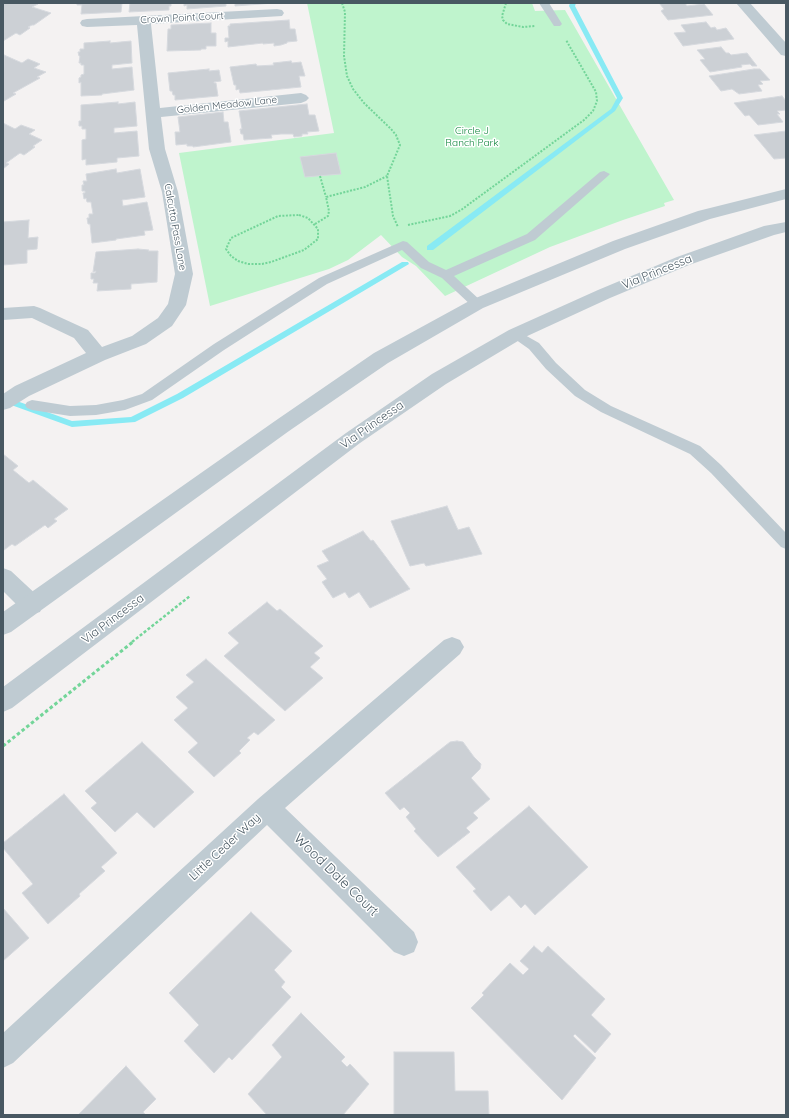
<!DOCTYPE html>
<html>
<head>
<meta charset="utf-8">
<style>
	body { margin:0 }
	#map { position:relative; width:789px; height:1118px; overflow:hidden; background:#f4f2f2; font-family:Quicksand,sans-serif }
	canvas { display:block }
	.frame { position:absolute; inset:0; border:4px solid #485862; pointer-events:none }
</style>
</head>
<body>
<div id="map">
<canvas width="789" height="1118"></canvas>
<div class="frame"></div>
</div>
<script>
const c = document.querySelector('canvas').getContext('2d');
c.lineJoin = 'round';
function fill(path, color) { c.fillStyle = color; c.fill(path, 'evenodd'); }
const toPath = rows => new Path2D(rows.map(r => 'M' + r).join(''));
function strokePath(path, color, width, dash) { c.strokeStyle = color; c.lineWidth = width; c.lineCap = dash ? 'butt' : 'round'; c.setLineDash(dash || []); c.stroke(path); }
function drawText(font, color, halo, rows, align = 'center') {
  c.font = font + ' Quicksand,sans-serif'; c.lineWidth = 3; c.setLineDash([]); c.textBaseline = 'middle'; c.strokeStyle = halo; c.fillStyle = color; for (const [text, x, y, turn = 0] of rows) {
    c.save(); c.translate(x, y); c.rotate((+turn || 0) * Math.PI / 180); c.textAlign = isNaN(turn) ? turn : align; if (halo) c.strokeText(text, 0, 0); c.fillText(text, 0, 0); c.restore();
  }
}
fill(toPath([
	[307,3,532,3,535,11,565,10,674,200,664,203,665,206,623,220,550,247,445,296,416,266,402,257,381,235,348,260,329,269,210,306,179,153,334,133]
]), '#bff4cd');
fill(toPath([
	[570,3,576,3,575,6,623,98,615,111,433,250,427,250,427,246,611,109,617,98,569,6,570,3],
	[402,262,408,262,409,264,183,398,135,422,72,427,3,402,3,396,72,421,131,417,177,394,402,262]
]), '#88eaf4');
const building = toPath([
	[3,3,35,3,38,4,32,7,51,13,34,25,32,25,28,27,30,28,20,35,16,33,3,41,3,3],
	[77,3,122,3,121,12,81,14,82,5,77,5,77,3],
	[130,3,171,3,171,6,169,6,169,10,129,12,130,3],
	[184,3,226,3,226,6,187,9,187,5,184,6,184,3],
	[235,3,274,3,235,6,235,3],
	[659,3,685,3,687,6,704,4,713,15,668,20,661,11,664,9,659,3],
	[289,20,290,29,295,29,297,41,287,42,287,43,281,45,274,46,274,43,263,44,263,43,228,47,228,41,225,42,225,38,229,38,228,26,230,26,230,24,289,20],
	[706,22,711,28,715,27,717,30,726,28,734,39,683,46,674,33,686,32,681,25,706,22],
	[211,23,211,33,216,33,216,46,206,46,206,49,201,49,201,50,167,51,168,29,171,29,171,25,211,23],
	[110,41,110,43,131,41,132,63,112,65,112,69,132,67,134,90,102,94,102,95,81,96,81,82,79,83,79,78,81,77,81,75,84,74,84,65,81,65,81,63,79,63,80,56,79,56,78,52,80,52,80,49,84,49,84,43,110,41],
	[721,47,726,53,729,53,731,55,747,53,757,66,752,66,750,64,741,65,742,67,710,72,700,60,705,59,697,50,721,47],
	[4,55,22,63,28,59,40,64,34,68,46,72,37,77,40,78,13,93,16,94,4,101,3,100,4,55],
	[291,61,292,63,301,62,305,76,299,76,301,87,240,93,239,89,236,90,236,85,234,85,230,67,256,64,257,66,274,65,273,63,291,61],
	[209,69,209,71,219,70,221,81,214,82,214,83,216,83,218,96,175,100,175,95,173,95,172,91,170,91,168,73,209,69],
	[754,69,760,69,770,80,760,81,763,84,758,85,762,91,739,94,732,89,721,91,709,76,754,69],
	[782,96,786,101,786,110,777,111,780,114,777,114,783,122,758,125,749,115,745,116,734,103,782,96],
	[118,102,118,104,135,102,137,126,114,128,114,133,137,131,139,156,117,158,117,162,86,165,86,159,82,160,82,140,86,139,86,129,82,129,82,126,79,126,79,121,81,121,81,105,118,102],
	[307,104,309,115,315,115,319,131,307,132,308,134,302,134,302,136,294,137,293,134,281,134,271,135,272,138,244,140,243,134,241,134,240,129,242,129,239,111,307,104],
	[223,112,224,122,228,122,231,142,193,147,193,146,187,146,187,144,176,145,175,132,180,132,178,117,223,112],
	[3,123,15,129,21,125,35,130,29,134,42,140,33,146,35,147,24,155,20,153,6,163,9,164,3,169,3,123],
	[786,131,786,158,774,159,754,135,786,131],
	[336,153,341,174,305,177,300,157,336,153],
	[116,169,117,173,140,169,145,197,122,200,123,206,147,202,153,230,144,231,145,235,116,239,116,240,92,243,90,224,88,224,87,218,89,218,89,214,93,214,91,202,87,202,86,198,84,199,83,193,85,193,85,191,82,191,82,185,84,185,83,181,87,181,86,174,116,169],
	[29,220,28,238,38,237,37,249,27,250,27,263,3,265,3,222,29,220],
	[138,249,149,250,148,251,158,251,157,282,131,284,131,289,97,291,98,283,93,283,94,279,91,279,91,273,95,273,96,271,93,272,96,252,138,249],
	[3,454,18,466,13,470,29,483,33,480,68,509,54,519,57,521,48,528,45,525,15,546,12,544,4,550,3,454],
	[447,506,458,530,469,527,482,554,426,566,424,563,410,566,391,521,447,506],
	[363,531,371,541,373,540,410,589,370,608,359,592,349,598,345,592,333,598,322,582,327,579,317,566,329,561,322,551,363,531],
	[267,602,277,611,280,609,323,646,314,653,320,658,310,667,323,678,285,711,224,656,239,643,228,633,267,602],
	[206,659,275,720,258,735,254,732,247,738,250,740,239,751,241,753,214,777,188,752,198,743,174,720,188,708,176,697,194,682,186,675,206,659],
	[457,741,463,742,474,757,481,764,480,769,471,778,490,799,473,813,478,818,466,828,470,832,438,857,414,831,416,829,406,817,410,813,404,807,400,810,385,793,450,742,457,741],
	[142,742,194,792,154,828,137,812,115,832,91,808,97,803,85,791,142,742],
	[64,794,117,853,101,867,105,871,79,894,80,896,48,924,22,893,33,884,3,848,3,843,64,794],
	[529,806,588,867,535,915,525,904,521,908,509,895,491,911,473,891,476,889,456,867,529,806],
	[3,908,29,938,3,961,3,908],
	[251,912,292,951,274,970,285,982,281,987,291,997,232,1060,229,1057,214,1073,184,1041,199,1025,169,993,251,912],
	[534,946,542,953,548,946,605,999,591,1015,611,1034,595,1053,575,1034,573,1036,596,1058,562,1100,471,1008,484,995,482,993,510,963,523,975,529,969,520,961,534,946],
	[301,1013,345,1057,341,1061,347,1067,350,1064,369,1084,343,1115,267,1115,248,1094,282,1057,272,1045,301,1013],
	[394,1052,454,1052,455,1091,488,1091,489,1115,394,1115,394,1052],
	[126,1066,156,1099,143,1112,146,1115,78,1115,126,1066]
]);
fill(building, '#ccd0d5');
strokePath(building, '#d6d9de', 1);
strokePath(toPath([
	[342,3,345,12,344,56,347,76,353,89,364,103,391,129,396,135,400,145,387,176,393,216,398,227],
	[506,3,502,16,503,20,507,24,523,27,535,26],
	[320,176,326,197],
	[299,215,308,218,318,229,318,239,304,250,271,262,262,264,248,264,238,261,231,256,226,249,231,238,278,216,299,215],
	[315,224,328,216,329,211,326,197,365,187,387,176],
	[408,225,450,216,461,210,584,120,593,111,597,101,596,92,566,40]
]), '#73d599', 2, [2, 1.5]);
strokePath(toPath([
	[132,642,190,596]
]), '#73d599', 2.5, [3, 2]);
strokePath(toPath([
	[3,746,134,641]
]), '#73d599', 3, [3.5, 2.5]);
fill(toPath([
	[539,3,549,3,562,24,560,26,554,26,539,3],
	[604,171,610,174,608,176,535,240,454,276,481,301,483,304,481,307,473,307,442,278,421,268,402,250,327,284,224,350,152,400,125,410,96,415,70,416,32,410,27,408,25,405,27,402,32,400,70,406,96,405,123,400,142,394,214,344,319,278,403,241,407,242,429,262,446,270,527,234,600,172,604,171],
	[516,330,539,343,556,363,585,390,611,406,700,446,721,465,786,533,786,549,781,547,711,473,690,454,601,412,575,396,546,369,529,349,512,337,510,334,512,331,516,330]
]), '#bfcbd2');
fill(toPath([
	[736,3,750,3,786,43,786,56,781,55,736,3],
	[277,9,282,10,284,13,282,16,151,24,160,108,301,93,306,95,309,98,306,101,301,103,161,117,165,149,178,192,193,274,186,305,172,326,146,344,105,360,29,396,10,408,3,410,3,394,15,386,86,353,74,338,32,318,3,320,3,308,34,306,40,308,88,330,102,347,132,336,158,318,168,304,175,274,162,192,149,149,137,25,87,27,82,26,80,23,82,20,87,19,277,9],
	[3,568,11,571,40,598,43,605,40,612,32,614,24,612,3,591,3,568],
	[452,637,460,640,464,647,460,654,285,808,414,932,418,942,414,952,404,956,394,952,267,825,13,1063,3,1068,3,1033,258,799,444,640,452,637]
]), '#bfcbd2');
fill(toPath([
	[786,189,786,199,710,219,625,249,483,308,388,363,289,431,11,632,3,635,3,612,275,421,374,353,471,300,613,241,698,211,786,189],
	[786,222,786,232,774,235,689,265,610,298,523,338,446,384,360,443,12,708,3,712,3,687,346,433,432,374,509,330,598,290,677,257,764,226,786,222]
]), '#bfcbd2');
drawText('10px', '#485862', '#fff', [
	["Crown Point Court",182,18,-3],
	["Golden Meadow Lane",227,105,-6],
	["Calcutta Pass Lane",175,227,80]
]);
drawText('10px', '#10863d', '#fff', [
	["Circle J",472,131],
	["Ranch Park",472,143]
]);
drawText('12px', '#485862', '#fff', [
	["Via Princessa",657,272,-22],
	["Via Princessa",372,425,-35],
	["Via Princessa",113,619,-37],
	["Little Ceder Way",225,847,-43]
]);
drawText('14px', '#485862', '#fff', [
	["Wood Dale Court",336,875,44]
]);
</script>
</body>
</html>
